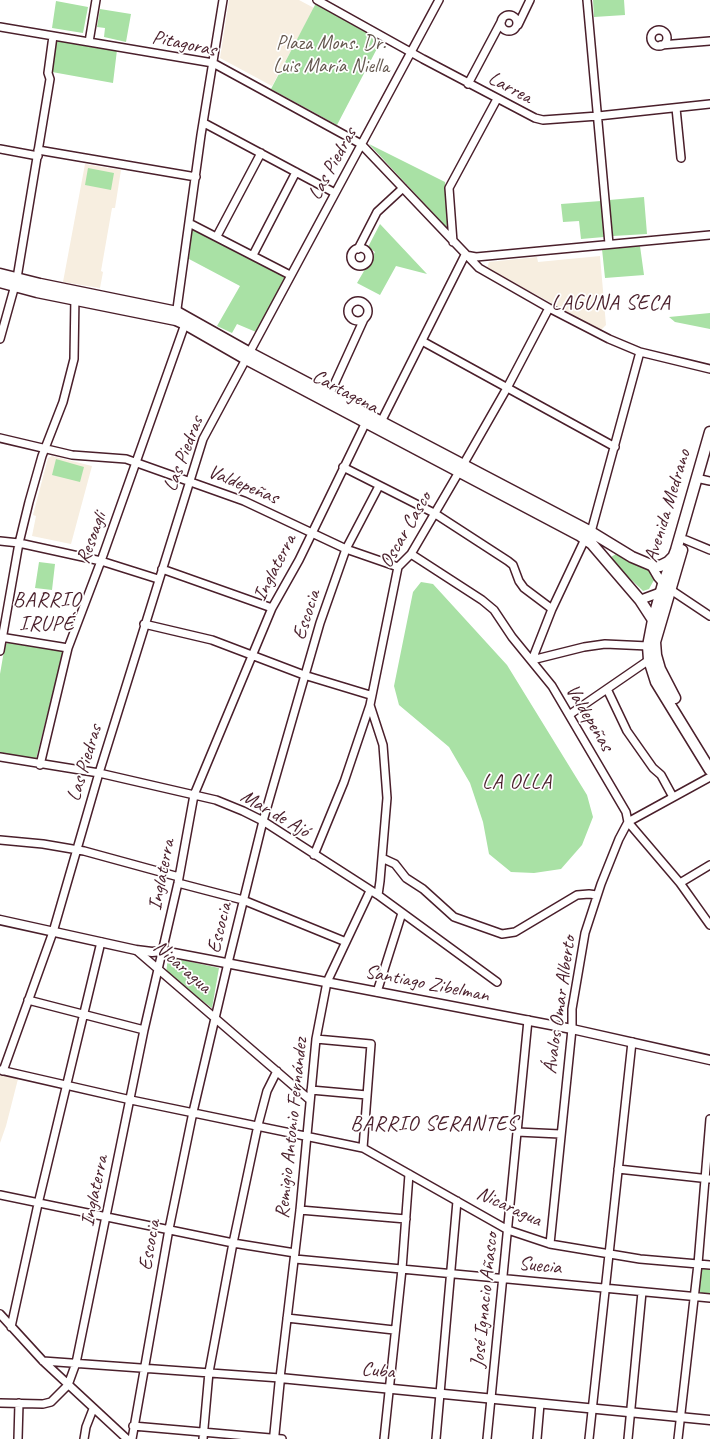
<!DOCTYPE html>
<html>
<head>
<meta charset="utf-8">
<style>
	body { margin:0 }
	canvas { display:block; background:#fff }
</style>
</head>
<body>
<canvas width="710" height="1439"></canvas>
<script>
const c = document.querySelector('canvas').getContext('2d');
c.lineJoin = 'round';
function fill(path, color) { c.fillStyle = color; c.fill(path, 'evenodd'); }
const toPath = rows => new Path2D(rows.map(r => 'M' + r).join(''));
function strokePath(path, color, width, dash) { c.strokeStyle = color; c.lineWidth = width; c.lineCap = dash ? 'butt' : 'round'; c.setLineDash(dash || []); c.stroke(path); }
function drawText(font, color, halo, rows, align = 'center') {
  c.font = font + ' Caveat,sans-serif'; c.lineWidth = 3.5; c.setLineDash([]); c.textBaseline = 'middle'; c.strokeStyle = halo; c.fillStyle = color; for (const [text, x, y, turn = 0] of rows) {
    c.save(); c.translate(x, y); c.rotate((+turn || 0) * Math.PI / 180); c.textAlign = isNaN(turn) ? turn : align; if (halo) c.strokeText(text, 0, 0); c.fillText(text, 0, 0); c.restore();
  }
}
fill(toPath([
	[229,0,299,0,314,8,272,86,220,58],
	[85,164,121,170,115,208,112,208,101,271,103,272,100,288,63,282],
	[600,256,606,325,601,330,487,268,489,262,537,257,538,262],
	[52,456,92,466,71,544,32,536,36,516,33,515,48,458],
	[0,1075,18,1079,6,1126,0,1143]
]), '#f7eee0');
fill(toPath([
	[593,0,624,0,625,15,594,17],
	[56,1,88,7,83,33,52,28],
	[316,3,382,39,337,125,271,89],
	[100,9,131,14,126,42,104,37,105,28,97,27],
	[56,38,117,50,113,83,52,72],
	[369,144,445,182,449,230],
	[88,168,114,173,111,190,85,185],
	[644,197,647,234,613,236,609,200],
	[601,201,604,237,581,239,579,221,563,222,561,204],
	[380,224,427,274,396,266,380,295,357,283,375,252,368,247],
	[192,228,286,276,256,332,237,324,232,333,217,326,240,286,189,259],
	[640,246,644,275,605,278,602,249],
	[710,313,710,329,675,322,669,317],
	[56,459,84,467,80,482,52,475],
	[616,554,650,570,654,580,649,589,643,591,639,587,610,560,611,557],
	[39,562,55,564,52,590,35,588],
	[421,582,433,584,507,665,587,795,593,817,582,845,561,869,534,873,511,872,489,854,483,822,470,783,449,747,399,705,394,686,413,592],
	[9,642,61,649,63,652,36,759,0,753,0,674,5,645],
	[168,957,219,968,212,1008,166,974],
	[699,1267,710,1267,710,1294,697,1293]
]), '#a9e1a5');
const minor = toPath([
	[317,0,423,59,535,118,543,120,598,116,710,104],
	[587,0,609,244],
	'501 23a8 8 0 1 1 16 0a8 8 0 1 1-16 0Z',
	[518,25,530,0],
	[0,27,213,63,361,144,479,268,549,308,609,339,640,352,710,369],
	'651 38a8 8 0 1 1 16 0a8 8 0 1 1-16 0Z',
	[89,42,96,0],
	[661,45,710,41],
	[468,84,502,20],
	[676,108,681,158],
	[204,123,335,193],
	[0,149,38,156],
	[38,150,196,177],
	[189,223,290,275],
	[217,236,261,153],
	[453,242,449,188,497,99],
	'351 257a9 9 0 1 1 18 0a9 9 0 1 1-18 0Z',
	[358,249,377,212,403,188],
	[253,255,296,172],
	[465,255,476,257,710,235],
	'348 311a10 10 0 1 1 20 0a10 10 0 1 1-20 0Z',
	[176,316,201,135,223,0],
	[0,339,17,278,50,79,48,73,53,36],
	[422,341,615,447],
	[328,398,364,319],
	[379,426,465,255],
	[0,438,72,455,126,459,244,501,346,549,398,567],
	[343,467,434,513,508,561,513,565,519,581,524,588,552,609],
	[696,478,710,481],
	[686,540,710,550],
	[0,541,19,543,101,561,158,579],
	[411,554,482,600,494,610,512,637,552,686,626,812,628,822,680,883,710,925],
	[162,569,272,608],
	[671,590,710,616],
	[144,624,212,640,304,675,370,695],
	[0,637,68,648],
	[0,651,19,543,29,502,42,456,63,402,74,359,75,295],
	[532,660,552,609,585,539,591,532,640,352],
	[532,660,584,647,605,644,648,646],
	[607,689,627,731,653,768,661,775,673,797],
	[370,705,383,745,387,798,380,881,378,895],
	[569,715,649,660],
	[0,757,99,773,216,800,243,811,263,821,378,895,497,982],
	[40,765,68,648,101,561,185,324],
	[0,840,43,844,84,851,179,877],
	[314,855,344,782,370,705,398,567,411,554,463,465,507,388,549,308],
	[382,858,395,864,406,878,423,889,454,917,502,934,515,932,577,895,589,894,597,895],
	[178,883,243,900,346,942],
	[680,883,710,865],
	[136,950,310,1100],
	[377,992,402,913],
	[28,1000,144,1030],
	[316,1039,371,1044,363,1148],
	[0,1070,131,1100,363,1148,508,1230,550,1244,640,1259,710,1265],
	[3,1071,53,932,99,773,203,439,439,0],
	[311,1090,367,1095],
	[517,1132,560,1134],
	[618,1169,710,1179],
	[0,1195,233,1243,295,1253],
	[300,1210,406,1219],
	[550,1244,572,1029,572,1009,585,933,601,884,619,839,628,822,710,777],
	[295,1259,710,1298],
	[0,1314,43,1361,127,1439],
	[287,1318,394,1330],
	[11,1327,38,1204,101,942],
	[43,1361,280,1378,300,1210,316,1039,327,982,370,891],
	[0,1403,43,1404,51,1402,68,1385,76,1363,144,1030,178,883,194,795,272,608,299,560,366,422],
	[133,1426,282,1439],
	[18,1439,19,1403],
	[84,1439,86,1427,93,1409],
	[132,1439,169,1229,193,1112,228,963,263,821,320,623,346,549,379,486],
	[203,1439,209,1372,233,1243,258,1125,267,1091,277,1071],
	[384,1439,402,1269,409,1174],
	[436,1439,457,1201],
	[487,1439,528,1020],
	[537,1439,540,1404],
	[589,1439,632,1042],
	[628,1439,642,1292],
	[678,1439,698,1264,710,1119]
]);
const tertiary = toPath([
	[651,565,658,577,667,587],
	[640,600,664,591],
	[0,920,136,950,152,952,163,951,572,1029,710,1060],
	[274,1439,280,1378,710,1420]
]);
const secondary = toPath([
	[0,274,40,284,177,312,250,353,591,532,632,557,651,565,660,566,668,562,674,556],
	[0,282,37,292,176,320,185,324,246,359,579,535,592,544,640,600,653,620],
	[710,432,676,550,663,584,653,620,648,646,649,660,656,682,710,770],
	[675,698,660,669,656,655,655,642,682,550]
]);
strokePath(minor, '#4a1f2b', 10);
strokePath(tertiary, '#4a1f2b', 11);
strokePath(secondary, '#4a1f2b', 13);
strokePath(minor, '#fff', 7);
strokePath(tertiary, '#fff', 8);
strokePath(secondary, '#fff', 10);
drawText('20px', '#4a1f2b', '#fff', [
	["Pitagoras",184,44,12],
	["Larrea",510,88,28],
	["Las Piedras",333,164,-61],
	["Cartagena",345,392,28],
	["Las Piedras",184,454,-69],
	["Valdepeñas",243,485,22],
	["Avenida Medrano",668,506,-73],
	["Oscar Casco",406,530,-60],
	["Resoagli",92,538,-70],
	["Inglaterra",275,568,-63],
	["Escocia",307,615,-72],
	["Valdepeñas",589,718,59],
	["Las Piedras",85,763,-73],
	["Mar de Ajó",275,814,30],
	["Inglaterra",162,875,-79],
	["Escocia",220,928,-76],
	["Nicaragua",182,967,41],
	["Santiago Zibelman",427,984,11],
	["Ávalos Omar Alberto",560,1005,-82],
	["Remigio Antonio Fernández",292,1128,-84],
	["Inglaterra",95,1191,-78],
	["Nicaragua",509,1207,25],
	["Escocia",150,1245,-80],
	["Suecia",540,1266,6],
	["José Ignacio Añasco",485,1300,-84],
	["Cuba",378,1371,6]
]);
drawText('20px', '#665950', '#fff', [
	["Plaza Mons. Dr.",331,44],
	["Luis María Niella",331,67]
]);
c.letterSpacing = '1px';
drawText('21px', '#4a1f2b', '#fff', [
	["LAGUNA SECA",611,303],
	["BARRIO",47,600],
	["IRUPÉ",47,624],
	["LA OLLA",517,782],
	["BARRIO SERANTES",434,1124]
]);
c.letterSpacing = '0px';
</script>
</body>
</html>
